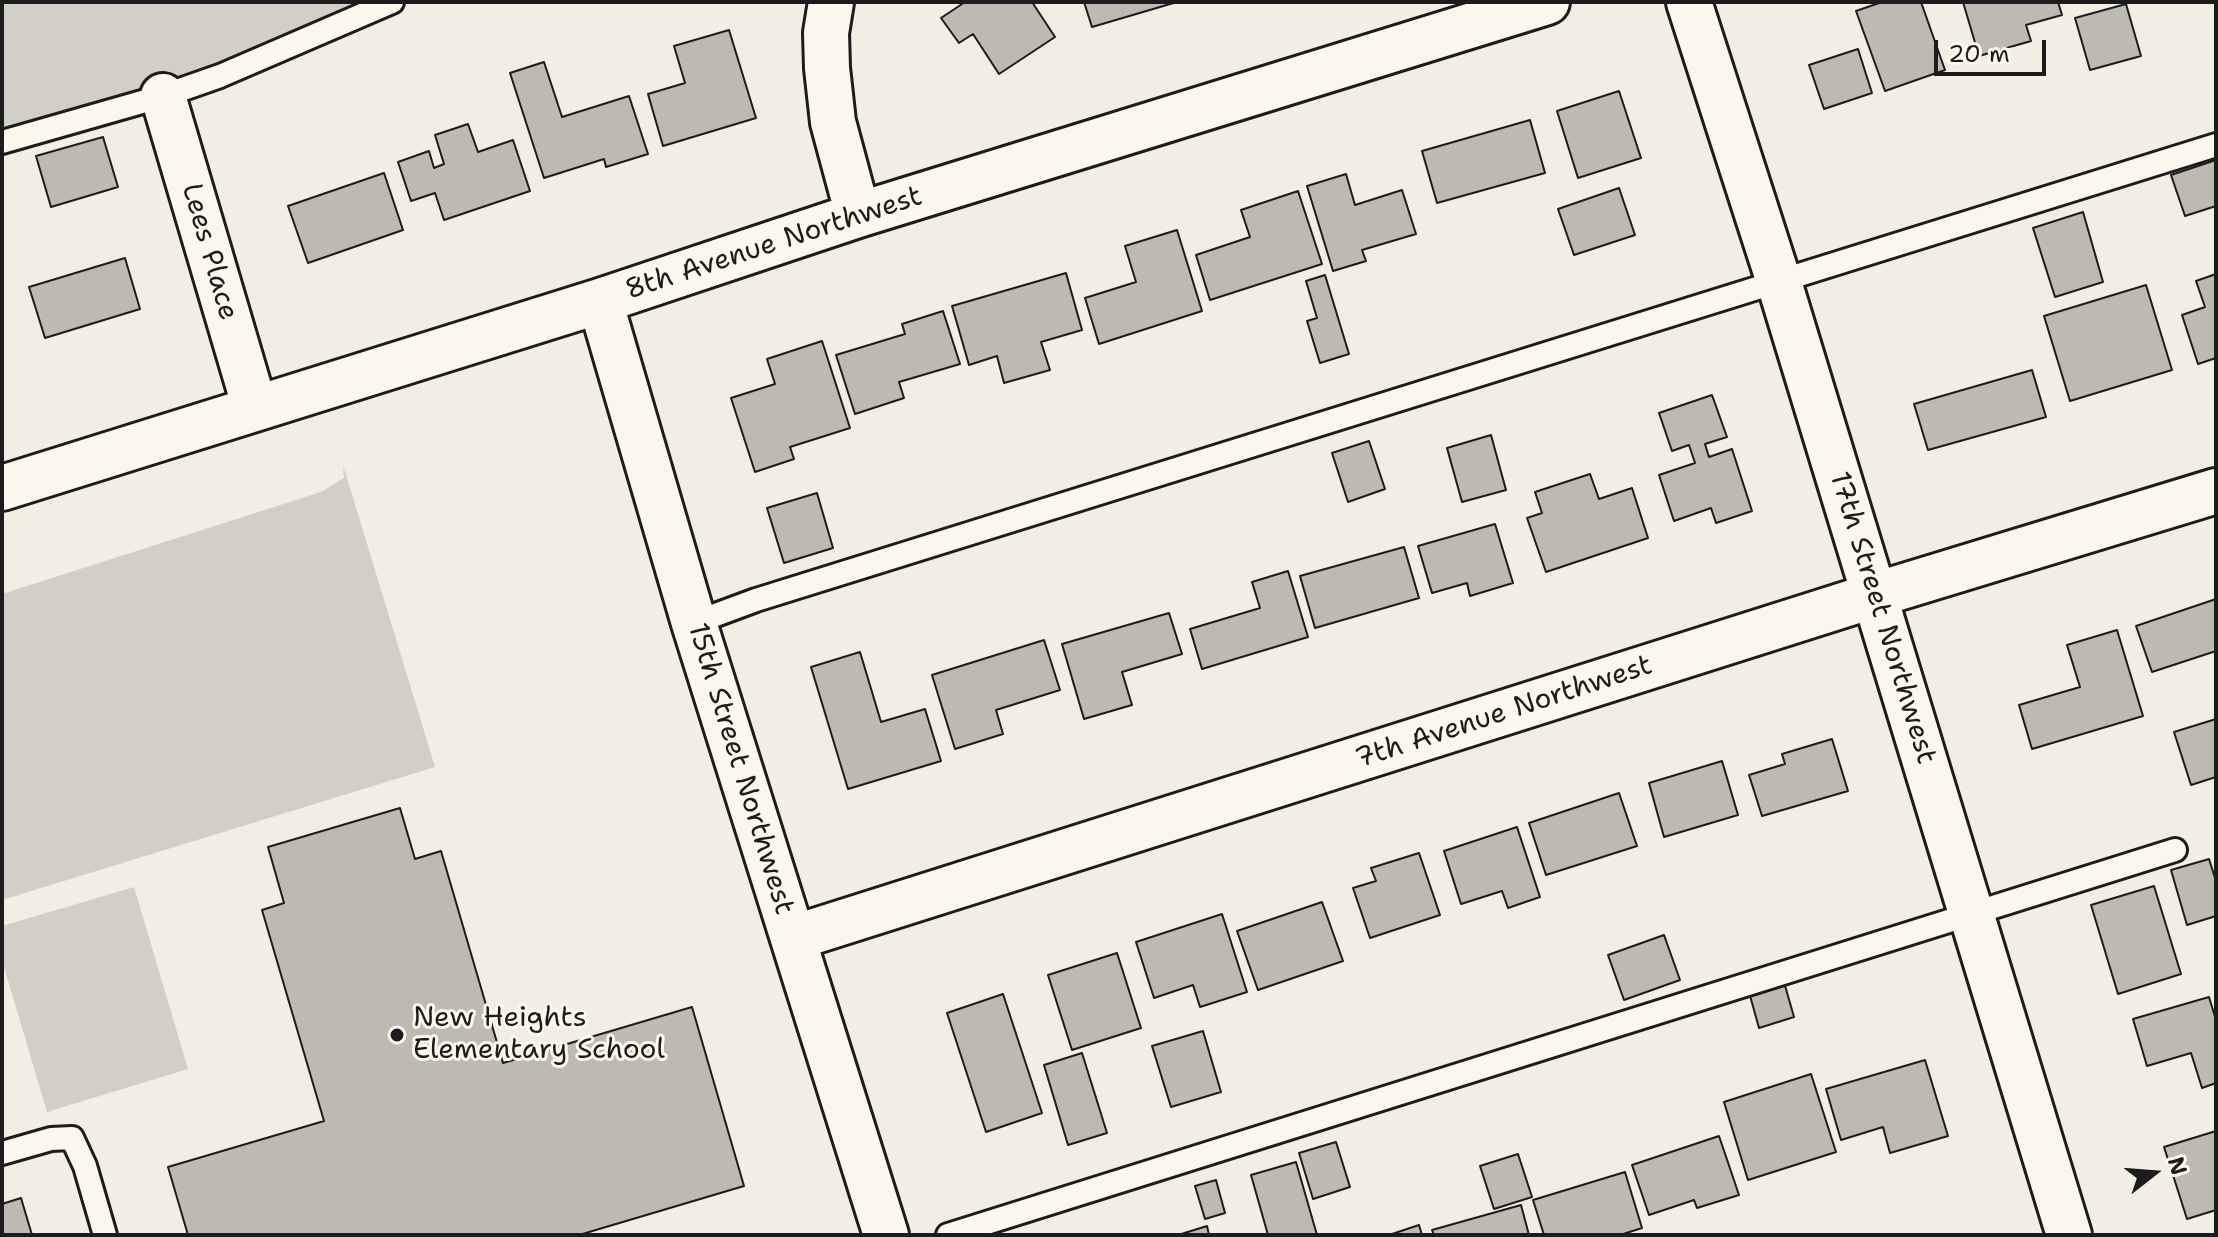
<!DOCTYPE html>
<html>
<head>
<meta charset="utf-8">
<style>
	body { margin:0 }
	#map { position:relative; width:2218px; height:1237px; overflow:hidden; background:#f2eee4; font-family:"Shantell Sans",sans-serif }
	canvas { display:block }
	.frame { position:absolute; inset:0; border:4px solid #1c1c1c; pointer-events:none }
	.north { position:absolute; left:2114px; top:1133px; width:80px; height:80px; -webkit-text-stroke:6px #fbf7ec; paint-order:stroke; rotate:73deg; font-size:22px; font-weight:700; line-height:32px; text-align:center; color:#1c1c1c }
	.north::after { content:''; display:block; margin:auto; width:28px; height:36px; background:#1c1c1c; clip-path:polygon(50% 0,100% 100%,50% 72%,0 100%) }
	.scale { position:absolute; left:1934px; top:40px; width:112px; height:36px; box-sizing:border-box; border:4px solid #1c1c1c; border-top:0; padding-left:10px; font-size:24px; line-height:28px; white-space:nowrap; color:#1c1c1c; -webkit-text-stroke:6px #fbf7ec; paint-order:stroke }
</style>
</head>
<body>
<div id="map">
<canvas width="2218" height="1237"></canvas>
<div class="frame"></div>
<div class="north">N</div>
<div class="scale">20 m</div>
</div>
<script>
const c = document.querySelector('canvas').getContext('2d');
c.lineJoin = 'round';
function fill(path, color) { c.fillStyle = color; c.fill(path, 'evenodd'); }
const toPath = rows => new Path2D(rows.map(r => 'M' + r).join(''));
function strokePath(path, color, width, dash) { c.strokeStyle = color; c.lineWidth = width; c.lineCap = dash ? 'butt' : 'round'; c.setLineDash(dash || []); c.stroke(path); }
function drawText(font, color, halo, rows, align = 'center') {
  c.font = font + ' "Shantell Sans",sans-serif'; c.lineWidth = 6; c.setLineDash([]); c.textBaseline = 'middle'; c.strokeStyle = halo; c.fillStyle = color; for (const [text, x, y, turn = 0] of rows) {
    c.save(); c.translate(x, y); c.rotate((+turn || 0) * Math.PI / 180); c.textAlign = isNaN(turn) ? turn : align; if (halo) c.strokeText(text, 0, 0); c.fillText(text, 0, 0); c.restore();
  }
}
fill(toPath([
	[2,2,378,2,220,76,2,134],
	[343,465,435,767,2,900,2,594,321,492,344,478],
	[134,887,188,1069,47,1112,2,960,2,926]
]), '#d2cfc6');
const building = toPath([
	[965,2,1032,2,1055,37,999,74,973,34,959,43,941,18,965,2],
	[1084,2,1177,2,1092,27,1084,2],
	[1882,2,1921,2,1945,70,1885,91,1856,11,1882,2],
	[1963,2,2058,2,2062,15,2026,25,2031,41,1979,56,1963,2],
	[2126,4,2141,56,2090,70,2075,18,2126,4],
	[729,30,756,118,663,146,648,94,685,83,674,46,729,30],
	[1858,49,1872,93,1824,109,1809,65,1858,49],
	[544,62,562,117,629,96,648,154,606,167,604,159,544,178,510,73,544,62],
	[1619,91,1641,158,1578,178,1557,111,1619,91],
	[1530,120,1545,173,1437,203,1422,151,1530,120],
	[468,124,478,152,513,140,530,191,444,220,435,193,411,201,398,162,429,151,434,168,444,164,435,135,468,124],
	[103,137,118,187,51,207,36,156,103,137],
	[2216,160,2216,206,2185,216,2171,175,2216,160],
	[384,173,403,230,308,263,288,206,384,173],
	[1346,174,1355,205,1402,190,1416,234,1362,250,1366,261,1333,271,1307,186,1346,174],
	[1619,188,1635,235,1574,255,1558,209,1619,188],
	[1298,191,1322,264,1210,300,1196,255,1250,237,1241,210,1298,191],
	[2083,212,2103,282,2055,297,2033,228,2083,212],
	[1177,230,1202,311,1099,344,1085,298,1136,282,1125,246,1177,230],
	[125,258,140,309,45,338,29,287,125,258],
	[1066,273,1082,330,1041,342,1050,370,1004,383,997,356,969,365,952,306,1066,273],
	[2216,274,2216,358,2198,364,2182,315,2205,307,2196,281,2216,274],
	[1325,275,1349,354,1320,363,1307,321,1317,318,1306,281,1325,275],
	[2146,285,2172,370,2070,401,2044,316,2146,285],
	[943,311,960,364,899,382,904,398,855,414,836,355,905,334,902,324,943,311],
	[822,341,850,428,790,447,794,459,755,472,731,398,775,384,767,359,822,341],
	[2032,370,2046,417,1928,450,1914,404,2032,370],
	[1712,395,1727,437,1705,444,1709,457,1732,449,1752,511,1716,523,1711,508,1674,521,1659,475,1695,463,1689,445,1672,451,1659,413,1712,395],
	[1491,435,1506,490,1462,502,1447,448,1491,435],
	[1369,441,1385,489,1348,502,1332,453,1369,441],
	[1590,474,1599,499,1632,488,1648,538,1546,572,1527,518,1542,513,1535,492,1590,474],
	[817,493,833,548,784,563,767,508,817,493],
	[1495,524,1513,583,1470,596,1467,583,1432,593,1418,546,1495,524],
	[1404,547,1419,598,1315,628,1300,576,1404,547],
	[1288,571,1308,637,1202,669,1190,629,1260,608,1252,582,1288,571],
	[2216,599,2216,651,2152,672,2136,626,2216,599],
	[1169,613,1182,654,1122,672,1132,705,1084,719,1062,644,1169,613],
	[2117,630,2143,716,2032,749,2019,705,2080,687,2067,645,2117,630],
	[1044,640,1060,690,996,710,1003,734,955,749,932,675,1044,640],
	[860,652,881,722,925,709,941,761,848,789,811,667,860,652],
	[2216,719,2216,777,2191,785,2174,732,2216,719],
	[1832,739,1848,791,1762,816,1749,775,1785,764,1782,754,1832,739],
	[1722,761,1738,815,1664,837,1649,783,1722,761],
	[1619,793,1637,846,1546,875,1529,823,1619,793],
	[400,808,415,859,441,851,503,1063,692,1007,744,1186,579,1235,188,1235,168,1167,324,1121,262,910,284,903,268,847,400,808],
	[1517,827,1540,897,1508,908,1502,891,1461,904,1444,851,1517,827],
	[1419,853,1440,915,1370,938,1353,888,1376,881,1371,868,1419,853],
	[2209,859,2216,881,2216,916,2187,925,2171,870,2209,859],
	[2154,886,2181,974,2118,994,2091,905,2154,886],
	[1322,902,1343,961,1258,990,1237,931,1322,902],
	[1222,914,1247,992,1200,1007,1193,985,1154,998,1136,942,1222,914],
	[1664,935,1680,980,1624,1000,1608,955,1664,935],
	[1117,953,1141,1028,1072,1050,1048,975,1117,953],
	[1784,982,1794,1017,1759,1028,1749,992,1784,982],
	[1003,994,1042,1113,986,1132,947,1013,1003,994],
	[2209,997,2216,1020,2216,1083,2202,1088,2191,1053,2147,1066,2133,1019,2209,997],
	[1203,1031,1221,1092,1171,1107,1152,1046,1203,1031],
	[1082,1053,1107,1133,1068,1145,1044,1065,1082,1053],
	[1925,1060,1948,1136,1890,1153,1883,1127,1841,1140,1826,1089,1925,1060],
	[1811,1074,1836,1152,1748,1180,1724,1102,1811,1074],
	[2216,1131,2216,1210,2187,1219,2164,1147,2216,1131],
	[1719,1136,1739,1195,1697,1208,1694,1200,1649,1215,1632,1165,1719,1136],
	[1336,1142,1350,1187,1313,1199,1299,1153,1336,1142],
	[1518,1154,1532,1197,1494,1209,1480,1166,1518,1154],
	[1296,1162,1317,1235,1268,1235,1251,1175,1296,1162],
	[1625,1172,1642,1228,1620,1235,1544,1235,1533,1200,1625,1172],
	[1216,1180,1225,1213,1205,1219,1195,1186,1216,1180],
	[21,1198,32,1235,2,1235,2,1204,21,1198],
	[1521,1205,1529,1235,1434,1235,1432,1230,1521,1205],
	[1419,1225,1422,1235,1389,1235,1419,1225],
	[1207,1226,1209,1235,1178,1235,1207,1226]
]);
fill(building, '#bdbab1');
strokePath(building, '#1c1c1c', 2);
const service = toPath([
	[2,142,163,96,220,76,392,2],
	[694,623,756,600,2216,145],
	[2,1153,51,1139,72,1138,85,1166,105,1235],
	[948,1235,2175,850]
]);
const minor = toPath([
	[831,2,826,33,827,68,833,122,858,215],
	[163,96,255,408],
	[600,301,694,623,886,1235],
	[2,488,600,301,858,215,1547,2],
	[793,938,1875,595,2216,491]
]);
const tertiary = toPath([
	[1689,2,1779,282,2069,1235]
]);
strokePath(service, '#1c1c1c', 28);
strokePath(minor, '#1c1c1c', 50);
strokePath(tertiary, '#1c1c1c', 50);
strokePath(service, '#fbf7ec', 22);
strokePath(minor, '#fbf7ec', 44);
strokePath(tertiary, '#fbf7ec', 44);
for (const [x, y, r, color] of [
	[397,1035,8,"#1c1c1c"]
]) { const dot = new Path2D(); dot.arc(x, y, r, 0, 2 * Math.PI); c.fillStyle = color; c.fill(dot); strokePath(dot, '#fbf7ec', 3); }
drawText('28px', '#1c1c1c', '#fbf7ec', [
	["8th Avenue Northwest",774,244,-18],
	["Lees Place",209,252,74],
	["17th Street Northwest",1882,618,73],
	["7th Avenue Northwest",1504,713,-18],
	["15th Street Northwest",740,769,73]
]);
drawText('28px', '#1c1c1c', '#fbf7ec', [
	["New Heights",413,1019],
	["Elementary School",413,1051]
], 'left');
</script>
</body>
</html>
